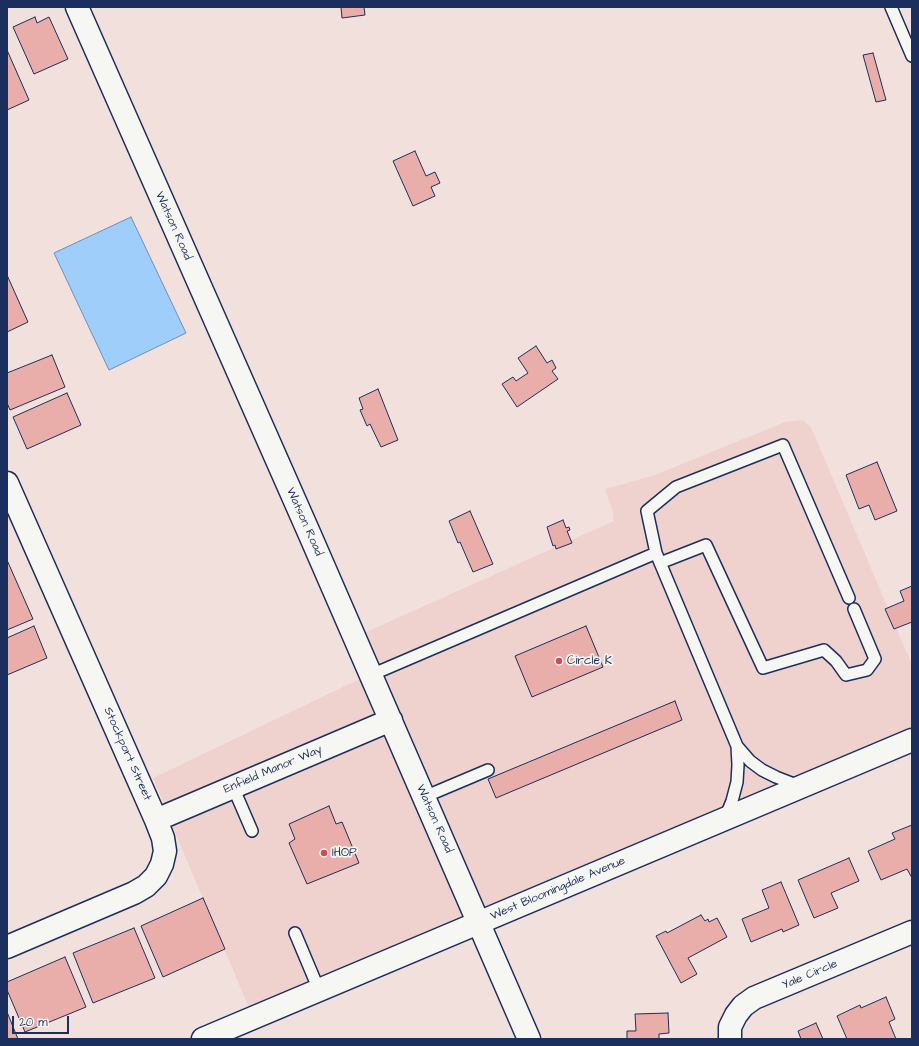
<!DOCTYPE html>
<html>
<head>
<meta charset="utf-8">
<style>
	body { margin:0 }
	#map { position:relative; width:919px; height:1046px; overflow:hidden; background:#f2e0dc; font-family:"Architects Daughter",sans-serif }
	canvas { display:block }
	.frame { position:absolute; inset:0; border:8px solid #1b2f5e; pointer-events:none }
	.scale { position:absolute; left:12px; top:1016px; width:57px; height:18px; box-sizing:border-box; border:2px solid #1b2f5e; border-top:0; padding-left:5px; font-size:12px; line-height:14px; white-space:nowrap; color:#1b2f5e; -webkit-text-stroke:3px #f6f6f2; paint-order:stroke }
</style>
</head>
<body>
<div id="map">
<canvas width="919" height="1046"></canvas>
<div class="frame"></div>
<div class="scale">20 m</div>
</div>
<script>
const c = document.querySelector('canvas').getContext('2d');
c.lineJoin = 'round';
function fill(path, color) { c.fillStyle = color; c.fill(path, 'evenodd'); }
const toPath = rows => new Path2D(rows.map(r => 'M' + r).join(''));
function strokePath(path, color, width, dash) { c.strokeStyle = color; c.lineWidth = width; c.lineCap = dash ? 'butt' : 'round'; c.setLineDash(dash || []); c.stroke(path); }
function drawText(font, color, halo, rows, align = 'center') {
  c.font = font + ' "Architects Daughter",sans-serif'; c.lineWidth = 3.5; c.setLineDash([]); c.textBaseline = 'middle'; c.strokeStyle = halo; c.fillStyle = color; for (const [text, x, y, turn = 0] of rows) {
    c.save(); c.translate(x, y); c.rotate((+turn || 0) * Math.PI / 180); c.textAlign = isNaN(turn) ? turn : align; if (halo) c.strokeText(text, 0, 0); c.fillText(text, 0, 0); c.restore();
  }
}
fill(toPath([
	[802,420,811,427,912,665,912,728,483,908,364,633,614,521,613,512,605,489,655,475,785,422],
	[362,678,377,714,164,804,153,778],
	[386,734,465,916,249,1008,172,825]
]), '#efd1cd');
const water = toPath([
	[131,217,186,333,109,370,54,253,131,217]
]);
fill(water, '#a0cefb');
strokePath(water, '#6b8ebc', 1);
const building = toPath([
	[341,7,364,7,365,15,342,18,341,7],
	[35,17,37,23,49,17,68,59,34,74,13,27,35,17],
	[7,50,29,100,7,110,7,50],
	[873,53,886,100,876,102,863,55,873,53],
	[415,151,426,176,435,172,440,183,431,187,435,196,413,206,393,161,415,151],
	[7,275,28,322,7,332,7,275],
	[536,346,547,363,552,360,556,368,552,371,558,379,517,407,502,384,513,377,516,381,528,373,518,358,536,346],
	[52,355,65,387,10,410,7,403,7,373,52,355],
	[378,389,398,440,381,447,370,424,367,426,360,410,363,409,359,398,378,389],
	[67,393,81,425,27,449,13,417,67,393],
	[877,462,897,511,875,520,869,505,859,509,846,475,877,462],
	[470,511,493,564,473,572,460,542,458,543,449,521,470,511],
	[563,520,566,528,569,527,570,530,567,531,572,543,556,549,555,545,553,546,547,527,563,520],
	[7,560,33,619,7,630,7,560],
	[912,586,912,622,894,629,885,609,904,601,900,591,912,586],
	[34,626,47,658,7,675,7,638,34,626],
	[586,626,603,667,532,697,515,656,586,626],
	[675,701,682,720,496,798,488,779,675,701],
	[329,806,336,824,342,822,359,863,307,884,289,843,295,839,289,824,329,806],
	[912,825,912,878,907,869,881,880,868,851,895,839,892,833,912,825],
	[849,858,859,881,831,893,838,908,814,918,798,880,849,858],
	[781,882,799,925,783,932,782,929,751,942,742,919,769,908,762,890,781,882],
	[203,898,225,949,163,977,141,926,203,898],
	[701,915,705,921,708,919,709,922,717,918,727,937,688,958,697,974,681,983,656,936,666,931,667,933,701,915],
	[134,928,155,978,93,1003,73,953,134,928],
	[65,957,86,1007,25,1032,7,990,7,982,65,957],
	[886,997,895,1019,889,1022,896,1039,847,1039,837,1016,860,1005,861,1008,886,997],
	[7,1012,18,1039,7,1039,7,1012],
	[668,1013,669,1033,659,1034,659,1039,627,1039,627,1031,636,1031,635,1014,668,1013],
	[816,1023,823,1039,801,1039,798,1031,816,1023]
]);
fill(building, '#e9aea9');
strokePath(building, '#1b2f5e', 1);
const service = toPath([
	[891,7,912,56],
	[656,553,647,511,676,487,783,445,849,598],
	[660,563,706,545,763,668,824,650,836,661,846,675,867,670,875,659,854,609],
	[371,675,656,553,737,746,738,765,737,782,732,801,725,818],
	[737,746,750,761,762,770,776,777,799,786],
	[233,787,252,831],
	[424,797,488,770],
	[295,933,319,990]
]);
const minor = toPath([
	[77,7,310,535,529,1039],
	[7,483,156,820,163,838,165,851,162,864,156,876,146,886,134,893,7,947],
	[156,820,391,720],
	[730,1039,730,1027,736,1015,743,1006,754,998,912,932]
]);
const secondary = toPath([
	[203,1039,912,740]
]);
strokePath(service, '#1b2f5e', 14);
strokePath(minor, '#1b2f5e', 25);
strokePath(secondary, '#1b2f5e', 25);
strokePath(service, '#f6f6f2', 11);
strokePath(minor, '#f6f6f2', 22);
strokePath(secondary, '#f6f6f2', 22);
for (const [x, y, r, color] of [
	[559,661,4,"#d1495b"],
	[324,853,4,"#d1495b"]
]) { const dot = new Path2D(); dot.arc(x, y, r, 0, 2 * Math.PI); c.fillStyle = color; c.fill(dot); strokePath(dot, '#f6f6f2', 1.5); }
drawText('12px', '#1b2f5e', '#f6f6f2', [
	["Watson Road",173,226,66],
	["Watson Road",304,522,66],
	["Stockport Street",127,754,66],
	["Enfield Manor Way",273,770,-23],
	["Watson Road",434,819,66],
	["West Bloomingdale Avenue",558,889,-23],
	["Yale Circle",810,975,-23]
]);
drawText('12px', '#1b2f5e', '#f6f6f2', [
	["Circle K",567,661],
	["IHOP",332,853]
], 'left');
</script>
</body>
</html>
